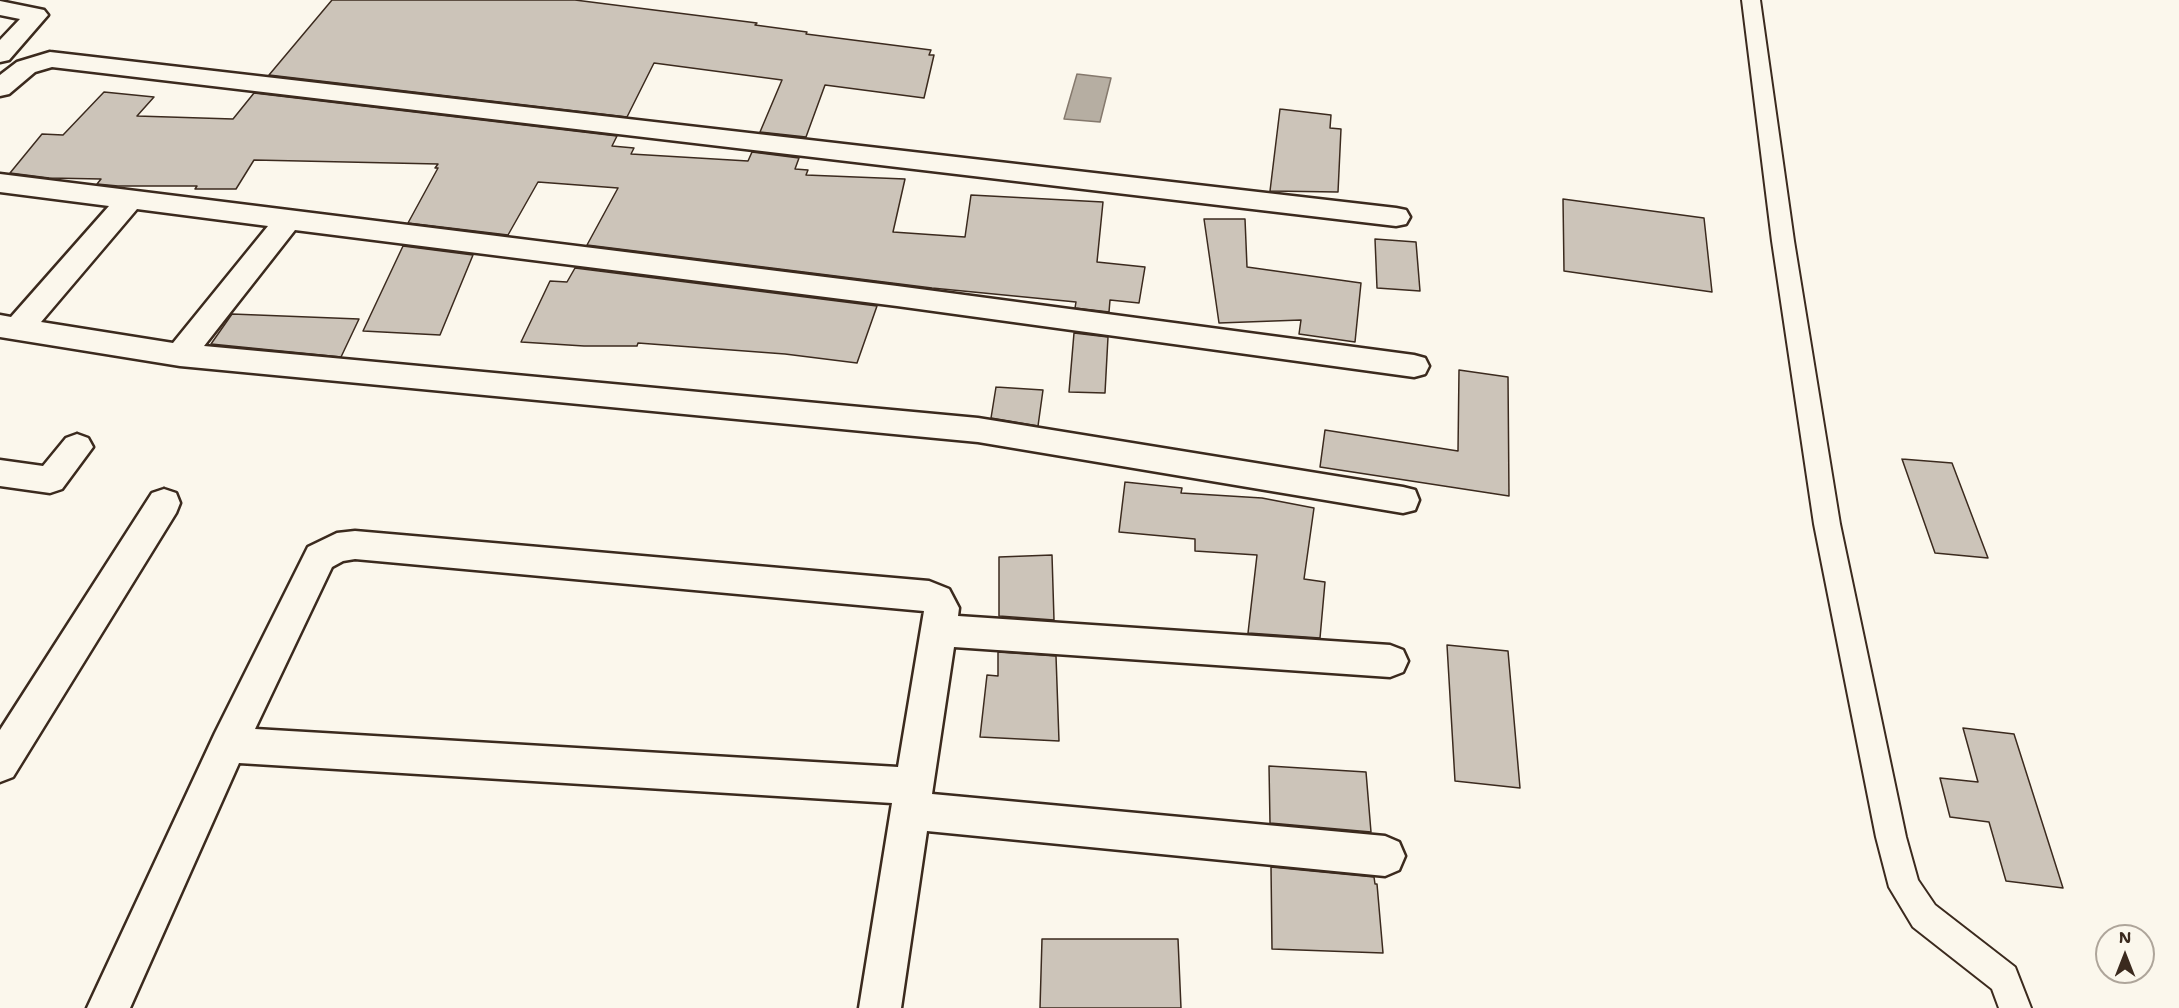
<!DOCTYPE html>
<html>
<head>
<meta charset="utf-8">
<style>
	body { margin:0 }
	#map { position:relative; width:2179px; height:1008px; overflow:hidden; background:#fbf7ec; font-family:"Shantell Sans",sans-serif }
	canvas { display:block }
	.north { position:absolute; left:2095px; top:924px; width:60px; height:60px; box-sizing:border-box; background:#fbf7ec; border:2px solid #aea59a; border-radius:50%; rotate:0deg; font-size:16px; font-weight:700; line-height:24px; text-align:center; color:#3b2a1e }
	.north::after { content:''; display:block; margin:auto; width:21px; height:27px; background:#3b2a1e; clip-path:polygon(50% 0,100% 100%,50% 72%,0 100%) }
</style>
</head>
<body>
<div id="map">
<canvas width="2179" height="1008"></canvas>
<div class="north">N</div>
</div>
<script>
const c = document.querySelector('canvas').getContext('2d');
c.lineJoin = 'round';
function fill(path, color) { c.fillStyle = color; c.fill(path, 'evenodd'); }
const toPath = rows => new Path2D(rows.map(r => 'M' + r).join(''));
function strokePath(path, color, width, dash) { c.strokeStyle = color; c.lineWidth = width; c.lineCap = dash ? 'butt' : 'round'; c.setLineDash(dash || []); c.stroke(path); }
const water = toPath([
	[1077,74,1111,78,1100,122,1064,119,1077,74]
]);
fill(water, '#b6aea2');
strokePath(water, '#85796d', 1.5);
const building = toPath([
	[332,0,575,0,757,23,755,25,807,32,806,34,931,50,929,55,934,55,924,98,825,85,806,137,760,132,782,80,654,63,627,117,269,75,332,0],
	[104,92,154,97,137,116,233,119,254,93,617,136,612,146,634,148,631,154,748,161,752,152,799,158,795,169,808,170,806,175,905,179,893,232,965,237,971,195,1103,202,1097,262,1145,267,1139,303,1110,300,1109,312,1075,308,1076,302,932,288,587,245,618,188,538,182,508,235,408,223,438,168,435,168,438,164,254,160,236,189,195,189,197,186,118,186,97,184,101,179,49,178,10,173,42,134,63,135,104,92],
	[1280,109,1331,115,1330,128,1341,129,1338,192,1270,191,1280,109],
	[1563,199,1704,218,1712,292,1564,271,1563,199],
	[1204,219,1245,219,1247,267,1361,283,1355,342,1299,334,1301,320,1219,323,1204,219],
	[1375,239,1416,242,1420,291,1377,288,1375,239],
	[403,246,473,255,440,335,363,331,403,246],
	[575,268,877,306,857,363,785,354,638,343,637,346,584,346,521,342,550,281,567,282,575,268],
	[232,314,359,319,341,357,211,344,232,314],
	[1074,333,1108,337,1105,393,1069,392,1074,333],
	[1459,370,1508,377,1509,496,1320,467,1325,430,1458,451,1459,370],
	[996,387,1043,390,1038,426,991,418,996,387],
	[1902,459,1952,463,1988,558,1935,553,1902,459],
	[1125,482,1182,488,1181,493,1262,498,1314,508,1304,579,1325,582,1320,638,1248,633,1257,555,1195,551,1195,539,1119,532,1125,482],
	[1052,555,1054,620,999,616,999,557,1052,555],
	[1447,645,1508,651,1520,788,1455,781,1447,645],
	[998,652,1056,656,1059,741,980,737,987,675,998,676,998,652],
	[1963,728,2014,734,2063,888,2006,881,1989,822,1950,817,1940,778,1978,782,1963,728],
	[1269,766,1366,772,1371,832,1270,823,1269,766],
	[1271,867,1374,877,1375,884,1377,884,1383,953,1272,949,1271,867],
	[1042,939,1178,939,1181,1008,1040,1008,1042,939]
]);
fill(building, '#ccc4b9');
strokePath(building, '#3b2a1e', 1.5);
const service = toPath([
	[1742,0,1760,0,1794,241,1840,524,1906,837,1918,880,1935,905,2015,967,2031,1008,1999,1008,1992,989,1913,927,1889,887,1876,837,1814,524,1772,241,1742,0]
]);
const minor = toPath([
	[0,1,44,10,48,15,9,60,0,62,0,40,20,19,0,15,0,1],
	[50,52,1396,208,1406,210,1410,217,1406,224,1396,226,52,67,35,72,9,94,0,96,0,75,17,62,50,52],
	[0,174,897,286,1414,355,1425,358,1429,366,1425,374,1414,377,897,306,295,230,204,346,978,418,1403,487,1415,490,1419,500,1415,510,1403,513,978,442,180,366,0,337,0,315,11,317,109,206,0,192,0,174],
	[137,209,268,226,173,343,41,322,137,209],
	[77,434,88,438,93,447,62,489,50,493,0,486,0,460,43,466,66,438,77,434],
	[164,489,176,493,180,503,176,513,13,777,0,782,0,730,152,493,164,489],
	[355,531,929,581,949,589,959,608,958,616,1390,645,1403,650,1408,661,1403,672,1390,677,954,647,932,794,1385,836,1399,842,1405,856,1399,870,1385,876,927,831,901,1008,859,1008,892,803,239,763,130,1008,87,1008,215,733,308,547,337,533,355,531],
	[355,559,924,611,898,767,255,729,332,567,343,561,355,559]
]);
strokePath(service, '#3b2a1e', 4);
strokePath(minor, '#3b2a1e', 5);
fill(service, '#fbf7ec');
fill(minor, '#fbf7ec');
</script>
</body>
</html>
